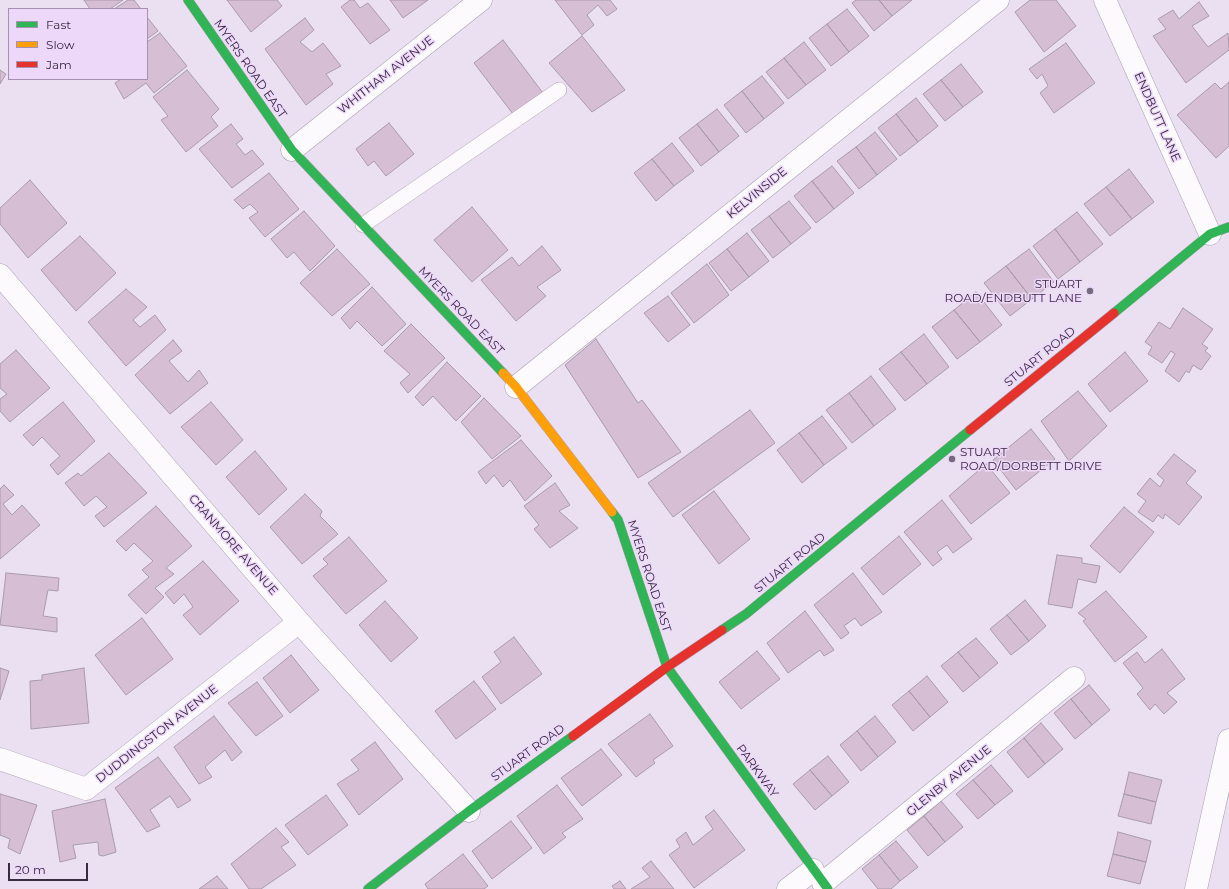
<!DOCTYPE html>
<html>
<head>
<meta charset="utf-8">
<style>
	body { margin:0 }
	#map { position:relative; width:1229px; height:889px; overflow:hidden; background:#ebe0f2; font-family:Montserrat,sans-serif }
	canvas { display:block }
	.legend { position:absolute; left:8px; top:8px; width:140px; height:72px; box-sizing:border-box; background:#edd8fa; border:1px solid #a592b0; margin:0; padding:5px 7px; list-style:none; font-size:12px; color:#382a40 }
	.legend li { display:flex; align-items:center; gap:8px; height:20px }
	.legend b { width:20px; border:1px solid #a592b0 }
	.scale { position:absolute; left:8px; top:863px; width:80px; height:18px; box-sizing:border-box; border:2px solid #382a40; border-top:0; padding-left:5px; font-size:12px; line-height:14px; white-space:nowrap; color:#382a40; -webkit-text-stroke:3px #edd8fa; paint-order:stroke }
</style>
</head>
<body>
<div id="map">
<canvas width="1229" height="889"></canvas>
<ul class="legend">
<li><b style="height:5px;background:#30b455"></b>Fast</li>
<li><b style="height:5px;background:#ff9f0a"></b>Slow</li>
<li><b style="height:5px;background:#e5322d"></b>Jam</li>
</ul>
<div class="scale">20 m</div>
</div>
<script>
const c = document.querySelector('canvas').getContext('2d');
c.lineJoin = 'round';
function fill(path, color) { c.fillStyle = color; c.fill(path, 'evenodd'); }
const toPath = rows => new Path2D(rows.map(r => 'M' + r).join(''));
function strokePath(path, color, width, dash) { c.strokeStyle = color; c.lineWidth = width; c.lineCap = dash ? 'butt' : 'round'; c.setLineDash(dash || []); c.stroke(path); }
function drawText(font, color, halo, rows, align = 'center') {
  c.font = font + ' Montserrat,sans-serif'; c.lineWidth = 3; c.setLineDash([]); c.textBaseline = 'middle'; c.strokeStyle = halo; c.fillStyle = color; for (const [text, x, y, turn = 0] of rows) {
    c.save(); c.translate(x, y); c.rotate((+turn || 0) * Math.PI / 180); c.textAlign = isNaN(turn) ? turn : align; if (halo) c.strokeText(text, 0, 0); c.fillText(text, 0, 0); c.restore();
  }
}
const building = toPath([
	[84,0,123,0,110,9,90,9,84,0],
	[128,0,134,0,141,9,114,9,128,0],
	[227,0,277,0,282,6,251,32,227,0],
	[350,0,354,0,360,8,368,3,390,30,370,44,341,7,350,0],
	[390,0,428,0,403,18,390,0],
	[555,0,610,0,617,9,607,16,598,5,587,15,594,25,582,35,555,0],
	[856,0,879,0,892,16,874,31,852,3,856,0],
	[879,0,912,0,892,16,879,0],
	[1030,0,1056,0,1076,26,1044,52,1015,12,1030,0],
	[1199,2,1209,16,1192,26,1208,47,1228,33,1229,50,1186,83,1153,36,1166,29,1158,19,1173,10,1179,19,1199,2],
	[847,9,869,36,849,52,827,24,847,9],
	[147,17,158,31,147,39,147,17],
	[305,18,314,30,300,42,312,52,323,43,341,66,326,74,333,84,306,105,265,49,305,18],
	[827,24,849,52,831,66,809,38,827,24],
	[160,33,187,66,154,93,146,83,124,99,115,83,121,79,147,79,147,42,160,33],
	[582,36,625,90,592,112,549,63,582,36],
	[503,40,543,93,513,114,474,63,503,40],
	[804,42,826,70,806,85,784,58,804,42],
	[1066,43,1095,83,1054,113,1040,93,1048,86,1042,74,1037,79,1029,69,1066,43],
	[784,58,806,85,788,99,766,72,784,58],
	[961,64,983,92,963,107,941,80,961,64],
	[0,70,6,74,0,84,0,70],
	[187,70,219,109,211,117,218,126,186,152,161,120,168,116,153,97,187,70],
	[762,76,784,103,764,119,742,91,762,76],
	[941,80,963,107,945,121,923,94,941,80],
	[1229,82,1229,146,1216,158,1177,115,1215,83,1221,89,1229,82],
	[742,91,764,119,746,133,724,105,742,91],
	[916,98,938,126,918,142,896,114,916,98],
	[717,109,739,136,719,152,697,124,717,109],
	[896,114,918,142,900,156,878,128,896,114],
	[389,123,414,154,386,176,374,161,368,166,356,149,389,123],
	[231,124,243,139,236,144,245,155,252,150,264,164,232,188,199,149,231,124],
	[697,124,719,152,701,166,679,138,697,124],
	[875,132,897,159,877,175,856,147,875,132],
	[672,143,694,171,674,186,652,159,672,143],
	[856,147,877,175,859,189,837,161,856,147],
	[652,159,674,186,656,201,634,173,652,159],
	[832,166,854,193,834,209,812,181,832,166],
	[1129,169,1154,202,1132,219,1106,187,1129,169],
	[269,173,299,209,265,237,249,218,258,212,250,204,243,209,234,200,269,173],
	[30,180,67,223,28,258,0,224,0,208,30,180],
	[812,181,834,209,816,223,794,196,812,181],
	[1106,187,1132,219,1110,236,1084,204,1106,187],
	[789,201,811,228,791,244,769,216,789,201],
	[472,207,508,250,472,282,434,240,472,207],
	[304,211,335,246,310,271,294,252,287,258,271,239,304,211],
	[1077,212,1103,244,1080,262,1055,229,1077,212],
	[769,216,791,244,773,258,751,230,769,216],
	[1055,229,1080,262,1058,279,1033,246,1055,229],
	[747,233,769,261,749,277,727,249,747,233],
	[80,236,116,273,76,311,41,270,80,236],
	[542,246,561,270,537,287,546,296,516,321,481,280,512,257,519,266,542,246],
	[337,249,370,284,332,316,300,283,337,249],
	[727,249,749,277,731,291,709,263,727,249],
	[1029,249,1054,282,1032,299,1006,266,1029,249],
	[707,264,729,295,694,323,671,293,707,264],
	[1006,266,1032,299,1010,316,984,283,1006,266],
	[372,287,406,324,382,346,357,321,350,329,341,318,372,287],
	[126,289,147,307,133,320,140,327,155,315,166,330,126,366,88,322,126,289],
	[976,292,1002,325,980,342,954,310,976,292],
	[668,296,690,325,668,342,644,313,668,296],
	[1183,308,1213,329,1202,344,1208,348,1205,351,1211,356,1201,370,1193,365,1189,373,1186,371,1179,382,1165,371,1175,354,1171,351,1162,363,1148,354,1152,347,1145,342,1159,322,1170,329,1183,308],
	[954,310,980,342,957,359,932,327,954,310],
	[411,324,445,358,408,393,400,383,410,374,384,351,411,324],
	[924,334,949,367,927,384,901,352,924,334],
	[596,339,638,403,642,400,681,452,638,478,565,365,596,339],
	[173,340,182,351,169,361,188,382,199,370,208,383,170,414,135,375,173,340],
	[16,350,50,388,10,422,0,411,0,399,7,394,0,388,0,364,16,350],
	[901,352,927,384,905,401,879,369,901,352],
	[1125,352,1148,381,1110,412,1088,384,1125,352],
	[447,362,481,396,456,421,433,396,423,406,415,397,447,362],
	[871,376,896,409,874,426,849,393,871,376],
	[1078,391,1107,426,1069,461,1041,421,1078,391],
	[849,393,874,426,852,443,826,410,849,393],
	[484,398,521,436,492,459,461,422,484,398],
	[63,402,95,441,58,475,50,465,60,456,42,437,33,446,23,435,63,402],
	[211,402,243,440,216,465,181,427,211,402],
	[750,410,775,443,673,517,648,483,750,410],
	[822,416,847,448,824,465,799,433,822,416],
	[1031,429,1055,459,1016,490,993,460,1031,429],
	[799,433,824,465,802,483,777,450,799,433],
	[521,440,552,476,525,501,510,480,503,487,494,475,486,484,478,472,521,440],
	[255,451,287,489,259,515,226,477,255,451],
	[109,453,147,493,104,527,95,516,107,507,96,496,84,506,65,483,78,473,81,476,109,453],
	[1174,454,1196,471,1186,483,1202,497,1179,525,1165,514,1163,519,1158,515,1153,522,1138,512,1146,501,1137,494,1150,478,1160,487,1164,480,1157,474,1174,454],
	[986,464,1010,493,971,524,949,496,986,464],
	[555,483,570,505,559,511,578,528,550,548,534,529,539,525,524,506,555,483],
	[4,485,14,495,3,504,12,515,22,505,40,525,0,559,0,489,4,485],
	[714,491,750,539,719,564,682,515,714,491],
	[305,494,322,511,320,516,338,534,302,564,270,527,305,494],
	[942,500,972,539,953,553,947,545,937,552,942,559,933,566,904,532,942,500],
	[156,506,192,546,166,568,174,574,155,588,164,597,146,614,128,595,149,577,142,570,153,561,134,543,126,551,116,541,156,506],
	[1124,507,1154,532,1120,573,1090,546,1124,507],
	[899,536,921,564,883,595,861,568,899,536],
	[349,537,387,581,346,614,313,576,328,564,323,559,349,537],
	[1057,555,1082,558,1082,563,1100,566,1096,583,1078,579,1072,608,1048,604,1057,555],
	[203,561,239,601,200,635,183,615,193,607,184,594,174,604,165,593,203,561],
	[6,573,59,578,58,591,48,590,43,616,57,618,57,632,0,625,6,573],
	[853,573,882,612,861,626,855,618,844,626,849,633,841,639,814,605,853,573],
	[1106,591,1147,637,1115,662,1083,621,1086,619,1078,613,1106,591],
	[1025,600,1046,626,1029,641,1007,615,1025,600],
	[385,601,418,638,391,662,359,625,385,601],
	[805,611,834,650,824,656,820,650,788,673,767,643,805,611],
	[1007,615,1029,641,1011,655,990,629,1007,615],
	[142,618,173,659,126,695,95,655,142,618],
	[514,637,542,674,501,704,482,677,501,662,494,652,514,637],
	[976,638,998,663,980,678,958,652,976,638],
	[1162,649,1185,679,1167,693,1177,702,1164,714,1155,704,1150,710,1137,694,1143,688,1123,663,1137,652,1145,663,1162,649],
	[757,651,780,679,741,709,719,682,757,651],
	[958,652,980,678,963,692,941,666,958,652],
	[291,655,319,690,290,713,263,678,291,655],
	[0,668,9,671,0,700,0,668],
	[84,668,89,723,31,729,30,681,42,680,42,675,84,668],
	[927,676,948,702,930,717,909,691,927,676],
	[474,681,496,709,456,739,435,711,474,681],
	[257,682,283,716,256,736,228,703,257,682],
	[1089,685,1110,710,1092,725,1071,699,1089,685],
	[909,691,930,717,913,731,892,705,909,691],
	[1071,699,1092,725,1075,739,1054,713,1071,699],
	[650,714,673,746,653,760,655,763,636,777,608,744,650,714],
	[214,716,242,752,232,761,225,750,205,767,212,777,199,784,174,747,214,716],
	[875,716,896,742,878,757,857,731,875,716],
	[1041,723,1063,749,1045,764,1024,738,1041,723],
	[857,731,878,757,861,771,840,745,857,731],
	[1024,738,1045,764,1028,778,1007,752,1024,738],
	[375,742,403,779,359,815,337,784,359,770,351,760,375,742],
	[601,749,622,775,582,806,561,778,601,749],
	[828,756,849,782,832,796,810,770,828,756],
	[158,757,191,800,178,808,170,796,150,810,160,826,147,832,115,788,158,757],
	[991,765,1013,791,995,805,973,780,991,765],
	[810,770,832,796,815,810,793,784,810,770],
	[1129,772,1162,780,1156,802,1124,794,1129,772],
	[973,780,995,805,978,819,956,794,973,780],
	[557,785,583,819,562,833,566,837,544,854,517,816,557,785],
	[0,794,37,805,20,854,8,848,10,839,0,835,0,794],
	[1124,794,1156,802,1151,824,1118,816,1124,794],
	[326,795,348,825,308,855,285,825,326,795],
	[105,799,116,852,103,856,99,855,98,842,73,845,76,858,60,862,52,811,105,799],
	[941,801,963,827,945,842,924,816,941,801],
	[714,810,745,850,694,888,669,855,680,847,676,840,686,832,693,845,713,829,705,817,714,810],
	[924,816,945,842,928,856,907,830,924,816],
	[511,821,532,848,492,879,472,851,511,821],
	[276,828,289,842,281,847,296,865,261,889,249,889,231,864,276,828],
	[1118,832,1151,841,1146,862,1113,854,1118,832],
	[896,841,918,867,900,881,879,855,896,841],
	[463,854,488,886,484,889,428,889,425,884,463,854],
	[1113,854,1146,862,1140,884,1107,876,1113,854],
	[879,855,900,881,891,889,878,889,862,869,879,855],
	[651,861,674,889,631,889,650,877,642,868,651,861],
	[217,876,228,889,199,889,217,876],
	[620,881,626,889,614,889,612,886,620,881]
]);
fill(building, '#d6bed5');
strokePath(building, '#a89baa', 1);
const lane = toPath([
	[363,225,559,90]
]);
const street = toPath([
	[1105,0,1210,234],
	[292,150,481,0],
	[0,275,299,622,469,811],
	[516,387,998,0],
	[0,759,86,789,299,622],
	[823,883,1074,678],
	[788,889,813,870],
	[1196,889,1229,740]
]);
const fast = toPath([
	[188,0,292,150,503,373],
	[1114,313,1210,234,1229,227],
	[612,512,618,520,667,667,828,889],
	[722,630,746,614,970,430],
	[368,889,469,811,573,736]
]);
const slow = toPath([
	[503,373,516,387,612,512]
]);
const jam = toPath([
	[970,430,1114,313],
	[573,736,667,667,722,630]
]);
strokePath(lane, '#aa9eb0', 16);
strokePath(street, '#aa9eb0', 23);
strokePath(fast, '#aa9eb0', 10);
strokePath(slow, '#aa9eb0', 10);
strokePath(jam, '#aa9eb0', 10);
strokePath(lane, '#fcfafd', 15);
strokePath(street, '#fcfafd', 22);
strokePath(fast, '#30b455', 9);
strokePath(slow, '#ff9f0a', 9);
strokePath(jam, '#e5322d', 9);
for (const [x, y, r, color] of [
	[1090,291,4,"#776a7e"],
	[952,459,4,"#776a7e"]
]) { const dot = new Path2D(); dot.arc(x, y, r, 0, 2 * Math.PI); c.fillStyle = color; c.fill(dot); strokePath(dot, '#edd8fa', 1.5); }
drawText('12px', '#382a40', '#edd8fa', [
	["MYERS ROAD EAST",250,69,55],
	["WHITHAM AVENUE",386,75,-38],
	["ENDBUTT LANE",1157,117,66],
	["KELVINSIDE",757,193,-39],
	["MYERS ROAD EAST",461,311,46],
	["STUART ROAD",1040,357,-39],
	["CRANMORE AVENUE",233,545,49],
	["STUART ROAD",790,563,-39],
	["MYERS ROAD EAST",649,576,72],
	["DUDDINGSTON AVENUE",157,734,-38],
	["STUART ROAD",528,753,-36],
	["PARKWAY",757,771,54],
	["GLENBY AVENUE",949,781,-39]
]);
drawText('12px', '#382a40', '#edd8fa', [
	["STUART",1082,284],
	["ROAD/ENDBUTT LANE",1082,298],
	["STUART",960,452,"left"],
	["ROAD/DORBETT DRIVE",960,466,"left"]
], 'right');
</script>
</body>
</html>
